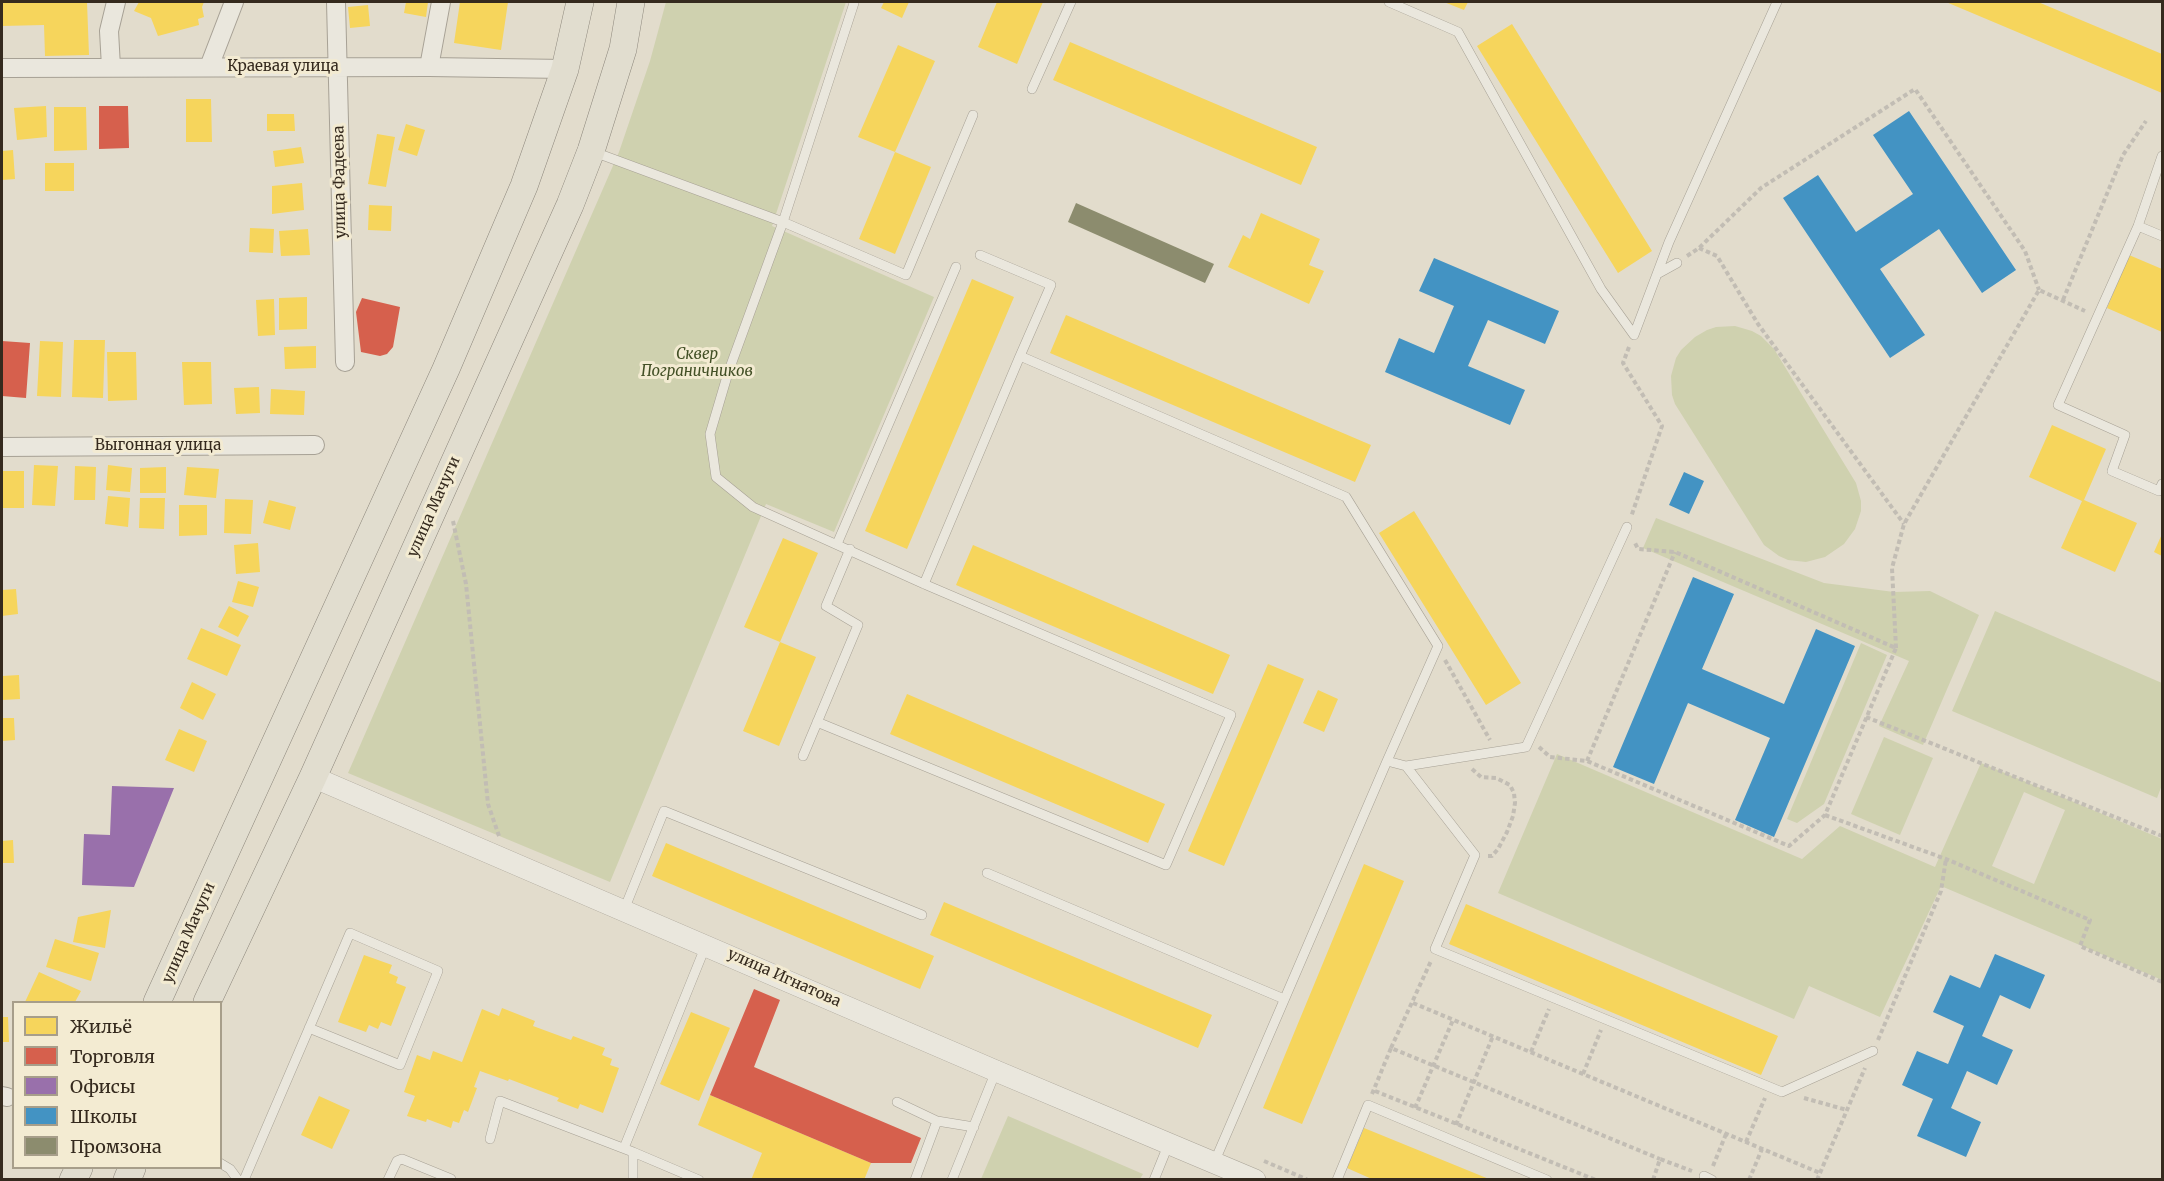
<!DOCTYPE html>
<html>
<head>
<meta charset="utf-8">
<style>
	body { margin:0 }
	#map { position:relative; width:2164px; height:1181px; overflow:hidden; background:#e2dccc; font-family:Merriweather,serif }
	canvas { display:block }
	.frame { position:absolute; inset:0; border:3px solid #352a1e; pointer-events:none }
	.legend { position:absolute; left:12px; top:1001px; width:210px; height:168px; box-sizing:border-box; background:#f3ebd2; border:2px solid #a79e8a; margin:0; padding:8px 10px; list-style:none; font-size:18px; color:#352a1e }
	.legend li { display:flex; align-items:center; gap:12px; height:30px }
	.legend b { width:30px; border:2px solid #a79e8a }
</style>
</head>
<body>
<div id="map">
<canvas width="2164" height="1181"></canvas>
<div class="frame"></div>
<ul class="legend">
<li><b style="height:16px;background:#f6d55c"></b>Жильё</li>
<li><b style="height:16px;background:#d6604d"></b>Торговля</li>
<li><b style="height:16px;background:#9970ab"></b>Офисы</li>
<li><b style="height:16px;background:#4393c3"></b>Школы</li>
<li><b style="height:16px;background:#8c8c6e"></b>Промзона</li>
</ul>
</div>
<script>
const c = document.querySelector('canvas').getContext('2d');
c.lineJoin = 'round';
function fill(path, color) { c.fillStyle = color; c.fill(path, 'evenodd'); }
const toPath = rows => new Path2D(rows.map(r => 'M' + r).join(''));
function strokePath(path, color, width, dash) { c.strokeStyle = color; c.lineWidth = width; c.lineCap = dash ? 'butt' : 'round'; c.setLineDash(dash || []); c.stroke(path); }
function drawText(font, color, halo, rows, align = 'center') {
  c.font = font + ' Merriweather,serif'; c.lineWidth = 6; c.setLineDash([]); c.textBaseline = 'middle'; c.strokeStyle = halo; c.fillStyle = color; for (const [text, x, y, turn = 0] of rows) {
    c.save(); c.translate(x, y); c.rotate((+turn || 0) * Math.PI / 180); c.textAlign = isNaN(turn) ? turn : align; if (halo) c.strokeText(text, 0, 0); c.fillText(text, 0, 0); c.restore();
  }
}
fill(toPath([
	[666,2,846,2,772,226,934,297,834,532,766,504,610,882,348,773,619,152,650,61],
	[1735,326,1752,331,1761,336,1774,349,1856,483,1861,501,1861,511,1855,529,1844,544,1825,557,1806,562,1788,560,1779,556,1764,545,1675,404,1672,395,1671,376,1676,358,1681,350,1695,337,1707,330,1716,327],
	[1656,518,1824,583,1894,592,1930,591,1979,615,1923,745,1879,726,1909,661,1643,548],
	[1995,611,2162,683,2162,785,2157,798,1952,711],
	[1861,643,1887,655,1824,804,1797,823,1787,819],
	[1884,737,1933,758,1900,835,1851,814],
	[1557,754,1802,859,1840,826,1935,867,1981,763,2162,839,2162,980,1941,886,1880,1017,1809,986,1794,1019,1498,893],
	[2024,792,2065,810,2034,884,1992,866],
	[1008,1116,1143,1174,1140,1179,981,1179]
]), '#cfd1af');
fill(toPath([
	[2,2,87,2,89,55,45,56,44,25,2,26],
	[139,2,204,2,202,7,204,17,198,19,199,25,158,36,151,18,134,11],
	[406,2,428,2,426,17,404,13],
	[460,2,508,2,501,50,454,43],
	[884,2,909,2,902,18,881,8],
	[997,2,1043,2,1017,64,978,47],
	[1444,2,1468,2,1464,10],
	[1946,2,2038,2,2162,54,2162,93],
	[368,5,370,26,350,28,348,7],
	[1512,24,1652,251,1618,273,1477,46],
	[1070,42,1317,147,1301,185,1053,80],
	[898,45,935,61,895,152,858,137],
	[186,99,211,99,212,142,186,142],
	[46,106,47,137,17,140,14,108],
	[54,107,86,107,87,150,54,151],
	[267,114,294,114,295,131,267,131],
	[406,124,425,130,417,156,398,150],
	[377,134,395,137,386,187,368,184],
	[301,147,304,163,275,167,273,151],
	[13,150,15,179,2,180,2,151],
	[895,152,931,167,895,254,859,239],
	[45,163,74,163,74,191,45,191],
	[302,183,304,210,272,214,272,186],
	[369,205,392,206,391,231,368,230],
	[1261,213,1320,239,1309,265,1324,271,1309,304,1228,267,1243,235,1250,239],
	[250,228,274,229,273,253,249,252],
	[308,229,310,255,281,256,279,231],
	[2129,255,2162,269,2162,332,2107,308],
	[972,279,1014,297,907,549,865,531],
	[307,297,307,329,279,330,279,298],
	[274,299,275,335,258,336,256,300],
	[1066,315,1371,445,1355,482,1050,353],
	[74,340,105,340,103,398,72,397],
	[40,341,63,342,61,397,37,396],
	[316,346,316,368,285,369,284,347],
	[107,352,136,352,137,400,108,401],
	[182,362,211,362,212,404,184,405],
	[259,387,260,413,236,414,234,388],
	[271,389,305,391,304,415,270,414],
	[2052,425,2106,449,2084,500,2137,523,2115,572,2061,548,2082,501,2029,477],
	[34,465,58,466,55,506,32,505],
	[108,465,132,468,130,492,106,490],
	[75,466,96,467,95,500,74,500],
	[166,467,166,493,140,493,140,468],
	[187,467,219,469,216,498,184,495],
	[2,471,24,471,24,508,2,508],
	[108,496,130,498,128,527,105,524],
	[140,498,165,498,164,529,139,528],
	[225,499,253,500,251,534,224,533],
	[269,500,296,507,290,530,263,523],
	[179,505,207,505,207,535,179,536],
	[1414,511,1521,683,1486,705,1379,533],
	[2162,534,2162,556,2154,552],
	[783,538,818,553,780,642,744,627],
	[258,543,260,572,236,574,234,545],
	[973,545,1230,655,1213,694,956,585],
	[238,581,259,587,253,607,232,602],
	[16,589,18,614,2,616,2,590],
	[229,606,249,616,238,637,218,627],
	[201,628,241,645,227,676,187,659],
	[780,642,816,657,779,746,743,731],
	[1268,664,1304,679,1224,866,1188,851],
	[19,675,20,699,2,700,2,676],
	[192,682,216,694,203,720,180,708],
	[1318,690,1338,699,1324,732,1303,723],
	[907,694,1165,804,1148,843,890,734],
	[2,718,14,718,15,740,2,741],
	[179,729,207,741,194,772,165,760],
	[13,840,14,863,2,863,2,841],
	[666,843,934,956,920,989,652,876],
	[1364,864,1404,881,1302,1124,1263,1108],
	[944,902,1212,1015,1198,1048,930,935],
	[1466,904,1778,1036,1761,1075,1449,944],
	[111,910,105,948,73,942,78,917],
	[55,939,99,953,91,981,46,967],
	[364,955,392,965,389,973,398,977,396,983,406,987,391,1026,381,1022,378,1029,369,1025,366,1032,338,1022],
	[39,972,81,991,75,1002,25,1002],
	[502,1008,535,1021,533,1026,571,1040,573,1036,605,1048,602,1055,612,1059,610,1065,619,1068,603,1113,580,1104,578,1109,557,1101,559,1098,509,1079,508,1081,480,1071,474,1087,477,1088,468,1112,464,1110,459,1123,453,1121,451,1128,427,1119,426,1122,407,1116,415,1096,404,1092,417,1055,430,1060,433,1051,462,1062,482,1009,499,1016],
	[691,1012,730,1028,699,1101,660,1084],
	[2,1017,8,1017,9,1042,2,1042],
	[710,1095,871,1163,864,1180,751,1180,762,1153,698,1125],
	[319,1096,350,1110,332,1149,301,1135],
	[1364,1128,1489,1179,1489,1180,1374,1180,1347,1168]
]), '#f6d55c');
fill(toPath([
	[99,106,128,106,129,148,99,149],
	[362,298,400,307,393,347,387,354,380,356,361,352,356,312],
	[2,341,30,343,26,398,2,396],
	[754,989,780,1000,754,1067,921,1138,911,1163,871,1163,710,1095]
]), '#d6604d');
fill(toPath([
	[112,786,174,788,134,887,82,885,84,834,110,835]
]), '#9970ab');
fill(toPath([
	[1909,111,2016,270,1982,293,1939,229,1880,269,1925,335,1890,358,1783,198,1818,175,1856,232,1913,194,1873,135],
	[1434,258,1559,311,1545,344,1488,320,1468,366,1525,390,1510,425,1385,372,1399,338,1434,353,1454,306,1419,291],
	[1684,472,1704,481,1689,514,1669,505],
	[1693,577,1734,594,1702,669,1784,704,1816,629,1855,646,1774,837,1735,820,1770,738,1688,703,1654,784,1613,767],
	[1995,954,2045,975,2030,1009,2000,995,1982,1036,2013,1050,1997,1085,1967,1071,1951,1108,1981,1122,1966,1157,1917,1136,1933,1099,1902,1085,1917,1051,1948,1064,1964,1026,1933,1012,1950,975,1980,988]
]), '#4393c3');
fill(toPath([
	[1076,203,1214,264,1205,283,1068,222]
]), '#8c8c6e');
const service = toPath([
	[1389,2,1458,32,1601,289,1634,335,1669,242,1777,2],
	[854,3,783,222,906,275,973,115],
	[1032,89,1071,2],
	[594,152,783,222,728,373,710,434,716,477,753,507,924,584,1231,715,1166,865,817,722],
	[2162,156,2138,226,2058,405,2125,435,2112,471,2159,491,2162,484],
	[2138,226,2162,236],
	[980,255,1051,285,1020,356],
	[1657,274,1677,263],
	[837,544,956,267],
	[924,584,1020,356,1346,497,1438,646,1387,761],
	[803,756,858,625,826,606,850,549],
	[1406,766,1475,855,1435,949,1782,1092,1873,1051],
	[987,873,1284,999],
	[624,910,664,811,922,915],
	[897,1102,937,1121,974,1127],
	[490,1139,500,1101,633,1152],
	[624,1148,706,945],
	[220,1163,230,1169,238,1180],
	[1214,1163,1387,761,1406,766,1526,747,1627,527],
	[1704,1176,1712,1180],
	[244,1180,350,933,438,971,400,1065,309,1028],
	[388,1180,397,1161,402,1159,451,1179],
	[633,1180,633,1152,699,1180],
	[915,1180,937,1121],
	[952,1180,996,1071],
	[1154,1180,1169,1143],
	[1337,1180,1368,1105,1547,1180]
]);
const minor = toPath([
	[336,2,345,362],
	[111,67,109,31,116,2],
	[209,67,234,2],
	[429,67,441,2],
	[2,68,429,67,565,69],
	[2,447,315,445],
	[2,1096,7,1097]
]);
const tertiary = toPath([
	[313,777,996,1071,1255,1180]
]);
const primary = toPath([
	[157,1002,446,369,524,186,565,69,580,2],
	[207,1002,313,777,570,205,591,151,623,49,631,2],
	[73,1180,79,1168],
	[127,1180,132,1168]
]);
strokePath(service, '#a7a195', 10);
strokePath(minor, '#a7a195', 20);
strokePath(tertiary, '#a7a195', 22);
strokePath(primary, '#8d877c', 28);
strokePath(toPath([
	[1699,248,1717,256,1758,324,1904,524],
	[1687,256,1699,248,1761,188,1915,89,2025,251,2039,290],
	[2063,300,2123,155,2146,121],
	[1629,347,1623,363,1662,426,1631,517],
	[453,521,466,584,488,804,499,836],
	[1896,648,1892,568,1904,524,2039,290,2085,311],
	[1445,660,1490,740],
	[1866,717,2162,836],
	[1539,747,1550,757,1587,761,1789,846,1825,815,1896,648,1675,552,1638,549,1635,543],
	[1587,761,1675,552],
	[1472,769,1481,777,1496,778,1510,785,1514,793,1515,803,1513,816,1507,832,1498,849,1492,856,1488,856],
	[1825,815,1946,859,2090,920,2080,946,2162,982],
	[1413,1003,1820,1173],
	[1878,1040,1941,891,1946,859],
	[1391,1048,1431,961],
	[1531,1052,1549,1009],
	[1583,1074,1601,1030],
	[1375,1091,1596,1180],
	[1372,1094,1391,1048,1660,1159],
	[1804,1098,1847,1110],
	[1415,1108,1453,1020],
	[1456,1125,1493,1036],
	[1746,1142,1765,1098],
	[1264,1161,1308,1180],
	[1713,1166,1726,1134],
	[1653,1180,1660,1159,1692,1171],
	[1749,1180,1762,1149],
	[1817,1180,1865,1068]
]), '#c2bdb4', 4, [4.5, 3]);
strokePath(service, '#eae7dd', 9);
strokePath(minor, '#eae7dd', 18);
strokePath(tertiary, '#eae7dd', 21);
strokePath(primary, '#e1ddcf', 27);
drawText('15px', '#352a1e', '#f3ebd2', [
	["Краевая улица",283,67],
	["улица Фадеева",340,182,-91],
	["Выгонная улица",158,446],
	["улица Мачуги",434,507,-66],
	["улица Мачуги",189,933,-66],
	["улица Игнатова",784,978,24]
]);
drawText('italic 15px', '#435026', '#f3ebd2', [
	["Сквер",697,355],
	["Пограничников",697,372]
]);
</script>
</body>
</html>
